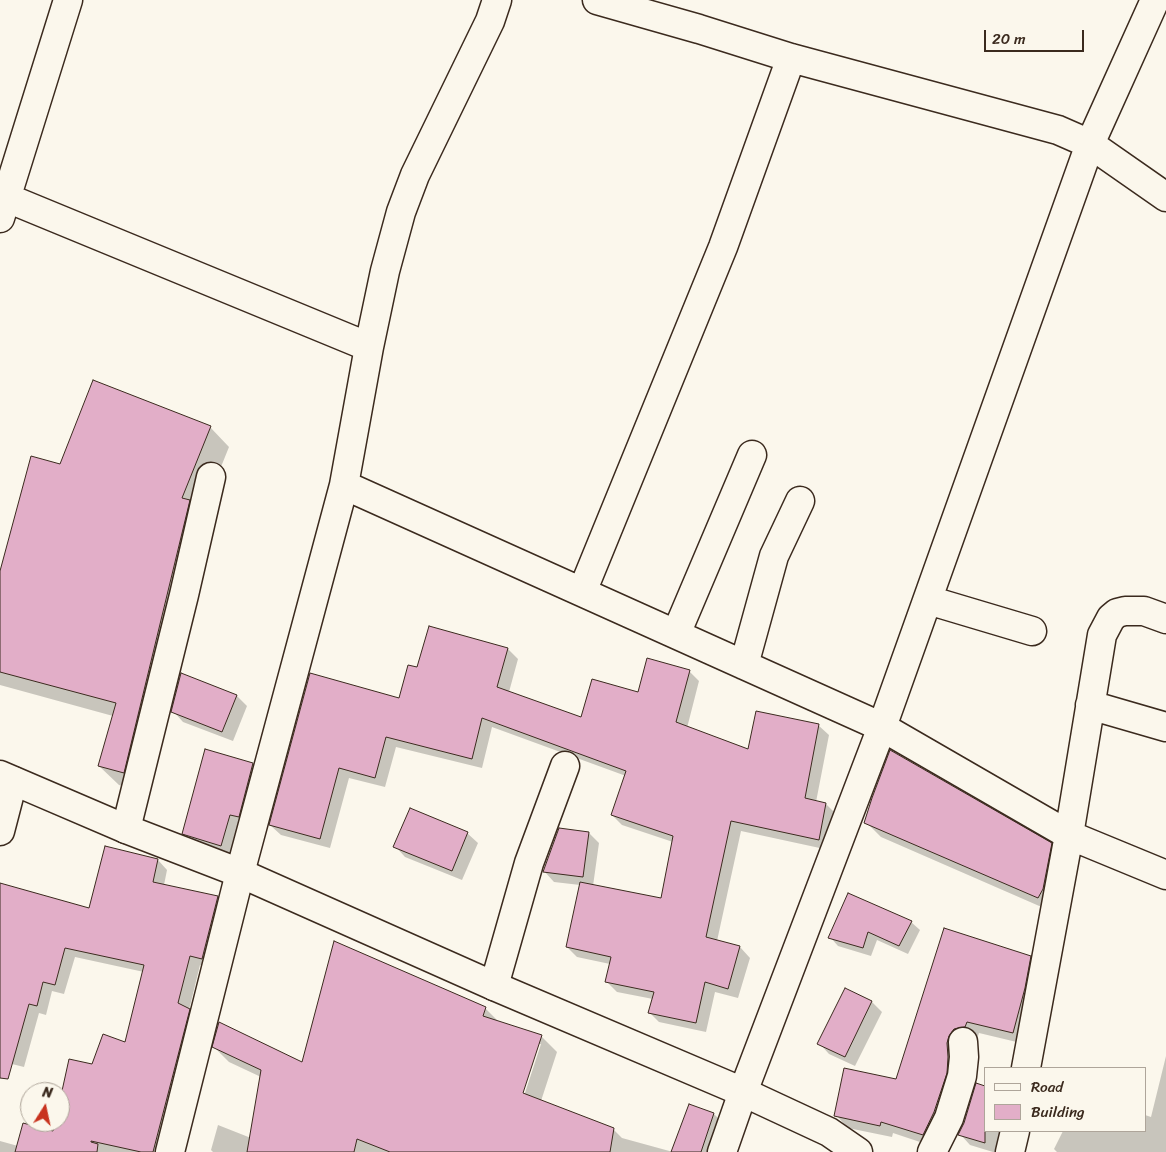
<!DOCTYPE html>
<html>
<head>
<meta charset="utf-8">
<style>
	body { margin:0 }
	#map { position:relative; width:1166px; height:1152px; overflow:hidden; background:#fbf7ec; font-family:Sriracha,sans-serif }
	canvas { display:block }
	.legend { position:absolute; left:984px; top:1067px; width:162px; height:65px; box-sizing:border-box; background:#fbf7ec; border:1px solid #aea59a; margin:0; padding:6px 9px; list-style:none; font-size:15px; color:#3b2a1e }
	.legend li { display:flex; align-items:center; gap:10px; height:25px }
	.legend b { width:25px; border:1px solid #aea59a }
	.north { position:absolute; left:20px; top:1082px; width:50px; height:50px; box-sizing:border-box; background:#fbf7ec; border:1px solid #aea59a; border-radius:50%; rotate:10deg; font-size:14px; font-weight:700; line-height:20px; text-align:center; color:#3b2a1e }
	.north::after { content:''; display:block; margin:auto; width:18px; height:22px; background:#c8321e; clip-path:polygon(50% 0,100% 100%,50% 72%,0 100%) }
	.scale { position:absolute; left:984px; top:30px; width:100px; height:22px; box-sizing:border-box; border:2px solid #3b2a1e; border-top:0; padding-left:6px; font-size:15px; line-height:18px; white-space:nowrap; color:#3b2a1e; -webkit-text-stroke:4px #fbf7ec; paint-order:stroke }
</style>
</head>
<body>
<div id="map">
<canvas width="1166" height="1152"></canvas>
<ul class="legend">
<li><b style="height:6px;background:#fbf7ec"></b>Road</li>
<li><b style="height:14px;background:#e2aec8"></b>Building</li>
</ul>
<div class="north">N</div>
<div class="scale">20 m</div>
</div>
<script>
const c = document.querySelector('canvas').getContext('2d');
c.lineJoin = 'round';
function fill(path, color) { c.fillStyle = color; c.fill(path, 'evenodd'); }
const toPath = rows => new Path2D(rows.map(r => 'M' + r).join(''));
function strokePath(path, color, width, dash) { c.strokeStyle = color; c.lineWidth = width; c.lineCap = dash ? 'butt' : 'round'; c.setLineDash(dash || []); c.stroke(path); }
fill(toPath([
	[210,427,229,447,202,514,143,792,119,785,99,766,113,716,0,685,0,575,60,466],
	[430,627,508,649,518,659,509,692,581,718,689,671,699,681,687,728,749,751,818,725,829,735,816,802,826,804,836,814,829,850,741,831,717,941,740,947,750,958,738,998,715,992,706,1032,659,1022,649,1012,653,999,617,992,607,982,610,964,577,957,567,947,580,885,554,882,544,871,589,833,599,843,593,886,662,900,673,842,622,825,612,815,626,776,492,727,482,768,396,747,385,787,349,778,330,848,281,835,270,825,400,699,418,668],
	[237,696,247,706,233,741,183,722,173,711],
	[253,764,263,774,231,855,193,844,183,833],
	[866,822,1051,844,1066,859,1053,912,881,837],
	[467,833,478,843,462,880,405,857,395,846],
	[158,860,167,870,164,885,218,897,227,906,212,968,200,965,189,1010,199,1020,165,1152,0,1152,0,1141,18,1146,54,1133,56,1122,60,1122,60,1106,93,1065,126,1043,144,972,75,957,64,994,52,991,46,1015,39,1013,24,1067,0,1061,0,884,90,910],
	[911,922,920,930,908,954,877,940,871,956,838,946,830,937],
	[1030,957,1042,969,1025,1044,979,1033,977,1039,967,1041,935,1147,893,1133,892,1137,848,1128,836,1115,896,1081],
	[1028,963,1031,963,1025,994,1023,994],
	[872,1002,882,1012,855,1066,829,1054,819,1043],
	[485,1008,500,1023,541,1036,557,1052,541,1101,613,1129,622,1138,673,1152,714,1114,729,1129,721,1152,213,1152,211,1150,218,1125,251,1138,261,1077,229,1062,214,1047,303,1064],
	[538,1044,541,1044,523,1099,520,1098],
	[1166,1056,1166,1152,1057,1152,1054,1149,1063,1131,1145,1131,1145,1115,1151,1117],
	[985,1131,1012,1131,1006,1152,993,1152,970,1145,960,1134]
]), '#0003');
const building = toPath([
	[93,380,211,426,182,498,190,500,124,773,98,766,116,703,0,672,0,571,31,456,60,464,93,380],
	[429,626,508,648,497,687,581,717,592,679,638,692,647,658,690,670,676,722,748,749,756,711,819,724,805,798,826,803,819,840,731,821,706,937,740,946,728,989,705,982,696,1023,648,1013,654,992,605,982,611,957,566,947,580,882,661,898,673,836,611,815,626,771,482,718,472,759,386,737,375,778,339,768,320,839,269,825,310,673,399,698,408,665,417,667,429,626],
	[181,673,237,695,222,732,171,712,181,673],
	[205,749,253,763,239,817,230,815,221,846,182,834,205,749],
	[890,750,1052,843,1043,889,1038,898,864,823,872,798,890,750],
	[410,808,468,832,452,871,393,847,410,808],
	[559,828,589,832,583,877,543,872,559,828],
	[105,846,158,859,153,882,218,896,202,959,190,956,178,1003,190,1009,153,1152,141,1152,91,1141,91,1142,98,1144,97,1152,15,1152,23,1123,53,1131,55,1122,60,1122,60,1100,69,1059,92,1064,103,1034,125,1042,144,965,65,948,55,985,43,982,37,1006,29,1004,8,1079,0,1078,0,883,89,908,105,846],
	[848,893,912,921,899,946,868,932,863,948,828,938,848,893],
	[944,928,1031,956,1025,988,1013,1033,967,1022,965,1027,954,1029,949,1036,947,1043,948,1057,947,1073,934,1112,923,1135,881,1122,880,1126,834,1116,844,1068,896,1079,944,928],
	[334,941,486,1007,483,1016,542,1035,523,1093,614,1128,610,1152,390,1152,357,1139,354,1152,247,1152,261,1070,212,1047,219,1022,302,1062,334,941],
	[845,988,872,1001,845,1057,817,1044,845,988],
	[976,1083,985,1086,985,1143,958,1135,964,1123,976,1083],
	[689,1104,714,1113,701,1152,671,1152,689,1104]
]);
fill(building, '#e2aec8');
strokePath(building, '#3b2a1e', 1);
const street = toPath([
	[597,0,699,29,791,58,1058,130,1090,144,1166,197],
	[0,195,369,347],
	[0,218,68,0],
	[344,485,882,727,1069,835,1166,875],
	[582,592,723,247,791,58],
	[928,600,1032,631],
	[676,634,752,455],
	[744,665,774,556,800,501],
	[1090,705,1166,727],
	[126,829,184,595,211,477],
	[0,831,13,781],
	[494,986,529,863,565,766],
	[1026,1068,1069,835,1102,635,1111,618,1117,613,1125,611,1144,611,1166,619],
	[170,1152,240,873,344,485,369,347,385,271,401,212,415,175,490,21,497,0],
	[722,1152,743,1092,882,727,1090,144,1155,0],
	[932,1152,949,1118,962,1076,964,1057,963,1042],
	[1010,1152,1015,1131]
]);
const secondary = toPath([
	[0,775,126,829,240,873,494,986,743,1092,829,1132,858,1152]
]);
strokePath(street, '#3b2a1e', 31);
strokePath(secondary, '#3b2a1e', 31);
strokePath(street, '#fbf7ec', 28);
strokePath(secondary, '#fbf7ec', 28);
</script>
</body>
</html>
